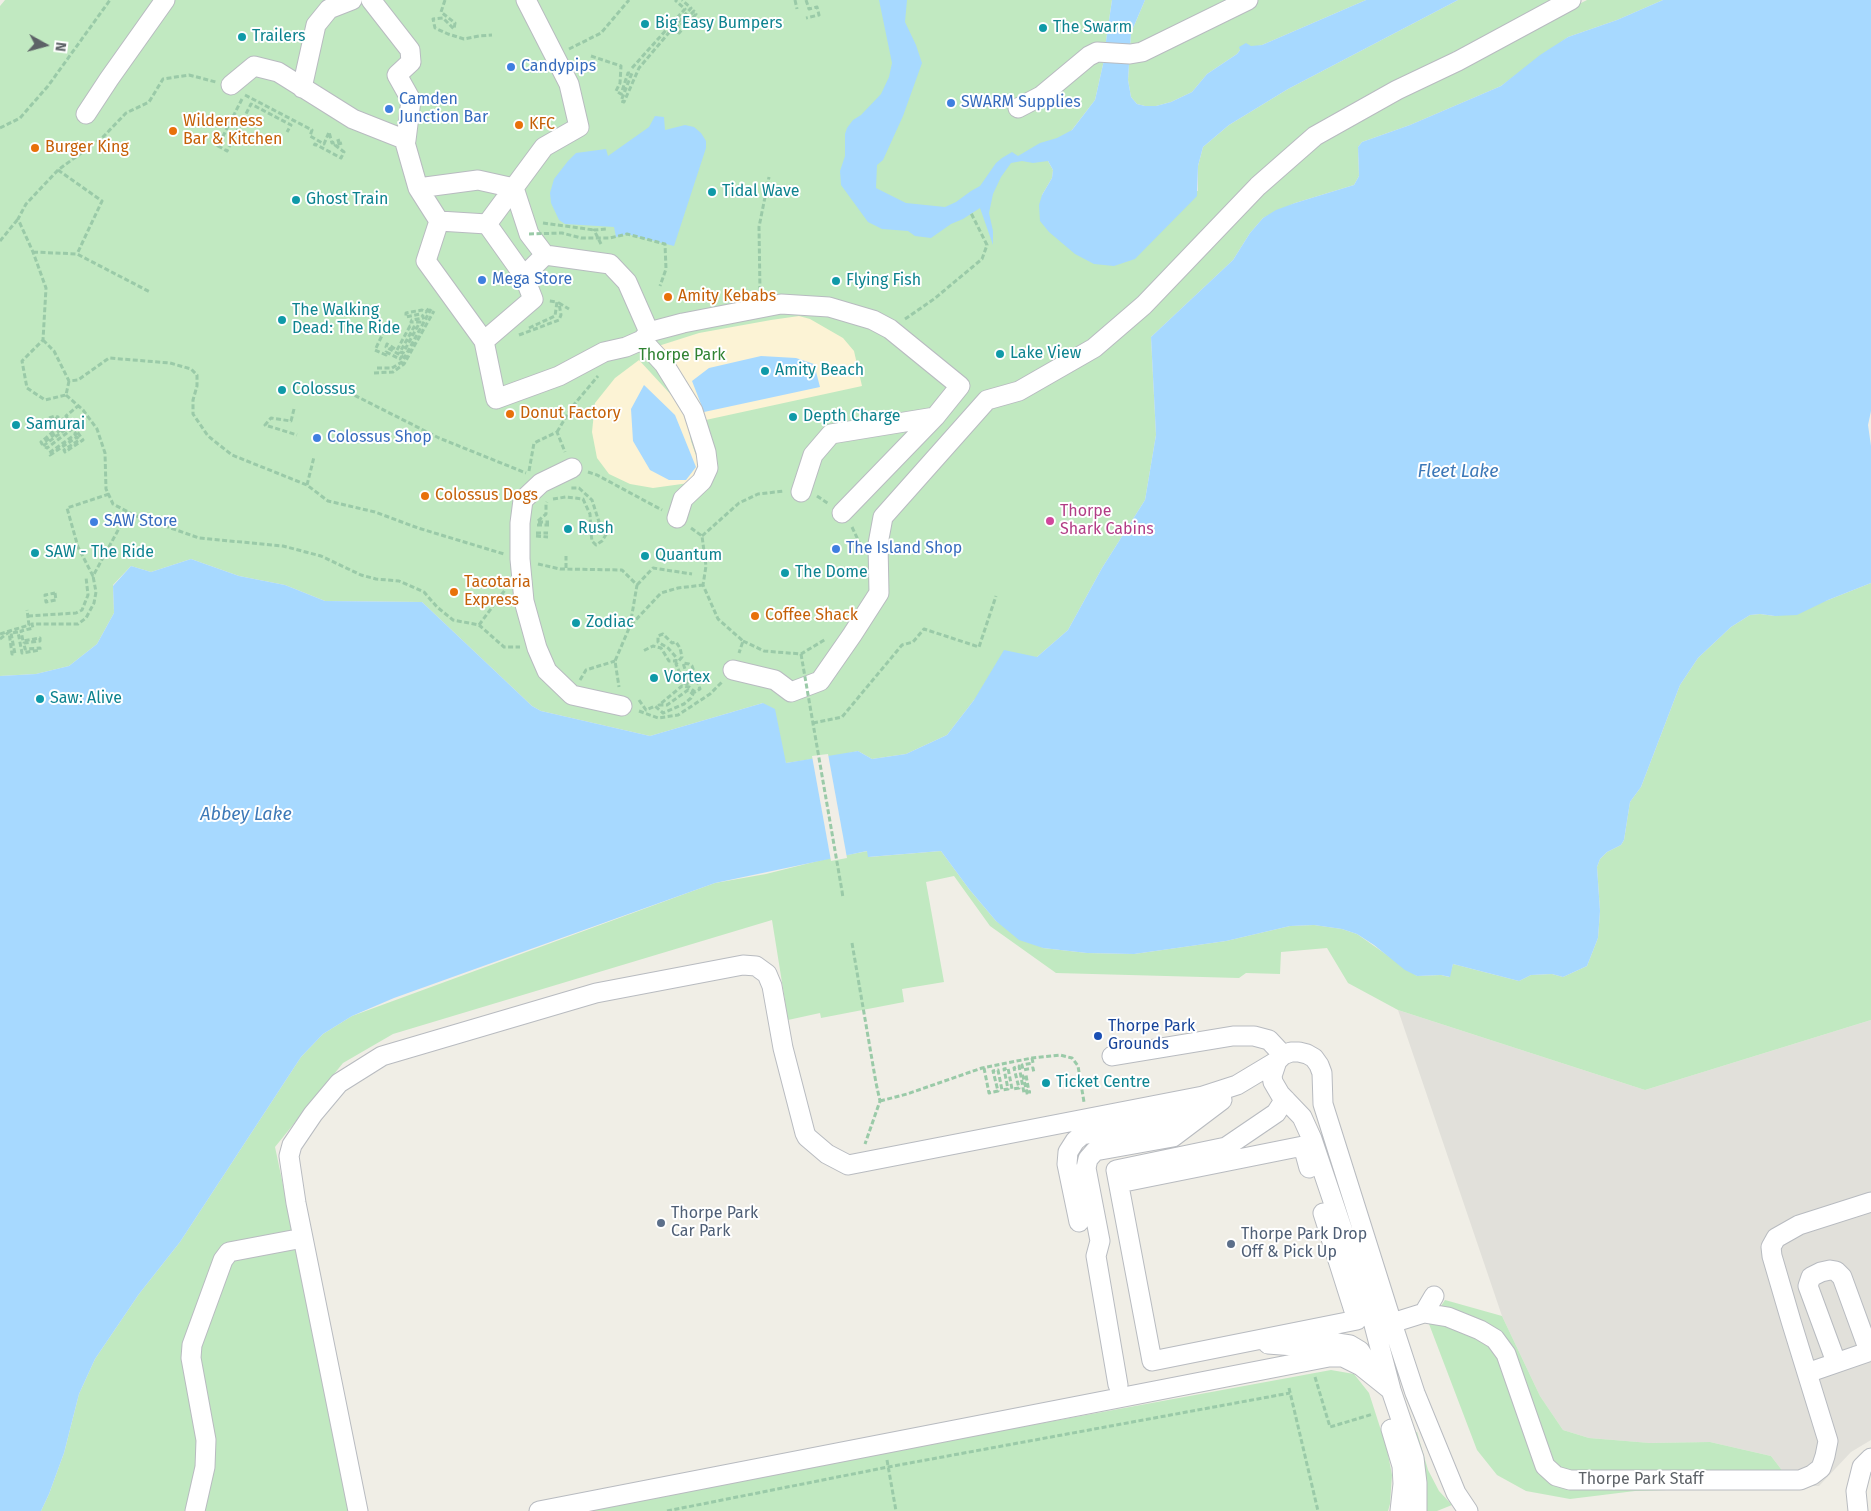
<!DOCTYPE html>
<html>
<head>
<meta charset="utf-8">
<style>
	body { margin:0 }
	#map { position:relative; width:1871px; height:1511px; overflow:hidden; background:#f0eee6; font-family:"Fira Sans",sans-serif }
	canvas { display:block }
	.north { position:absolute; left:20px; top:20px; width:50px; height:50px; -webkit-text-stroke:4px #fff; paint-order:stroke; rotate:97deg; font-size:14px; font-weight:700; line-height:20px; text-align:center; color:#5d6267 }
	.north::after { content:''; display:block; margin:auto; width:18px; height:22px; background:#5d6267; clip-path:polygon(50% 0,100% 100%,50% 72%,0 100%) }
</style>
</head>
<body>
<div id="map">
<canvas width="1871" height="1511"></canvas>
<div class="north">N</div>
</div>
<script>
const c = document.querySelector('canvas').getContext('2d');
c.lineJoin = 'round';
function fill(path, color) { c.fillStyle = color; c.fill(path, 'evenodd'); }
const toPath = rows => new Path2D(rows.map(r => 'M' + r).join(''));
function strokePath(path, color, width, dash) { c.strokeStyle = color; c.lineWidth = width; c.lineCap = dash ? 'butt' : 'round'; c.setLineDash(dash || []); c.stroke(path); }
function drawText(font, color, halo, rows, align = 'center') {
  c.font = font + ' "Fira Sans",sans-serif'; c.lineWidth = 4; c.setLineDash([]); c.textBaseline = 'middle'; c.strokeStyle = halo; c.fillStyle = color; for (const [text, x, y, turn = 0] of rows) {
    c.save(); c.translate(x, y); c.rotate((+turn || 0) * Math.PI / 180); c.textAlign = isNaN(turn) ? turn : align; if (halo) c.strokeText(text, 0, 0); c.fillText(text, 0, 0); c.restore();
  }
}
fill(toPath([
	[1398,1010,1645,1090,1871,1020,1871,1440,1851,1452,1819,1486,1794,1486,1771,1456,1710,1442,1650,1443,1589,1438,1563,1430,1540,1396,1502,1316]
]), '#e1e0da');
fill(toPath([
	[5,0,1112,0,1106,41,1104,60,1095,100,1048,161,1053,170,1052,178,1042,195,1198,191,1198,166,1203,147,1229,125,1288,89,1458,0,1554,0,1559,14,1587,0,1663,0,1617,20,1568,37,1501,86,1410,125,1362,142,1358,147,1359,176,1354,185,1295,203,1263,218,1250,233,1233,260,1151,337,1156,435,1145,500,1102,568,1068,630,1037,657,974,700,947,735,906,754,872,759,858,751,849,753,847,855,868,851,869,857,941,851,969,889,996,921,1043,948,1087,953,1134,954,1226,941,1290,926,1314,925,1342,929,1357,934,1417,976,1441,975,1449,977,1453,964,1519,981,1531,975,1552,974,1563,977,1587,966,1598,938,1600,911,1597,867,1600,859,1607,852,1621,845,1624,840,1630,802,1641,787,1680,685,1698,658,1731,627,1750,615,1760,614,1775,616,1828,600,1871,583,1871,1020,1645,1090,1398,1010,1348,983,1327,948,1281,952,1280,974,1246,973,1239,978,1056,973,990,926,954,876,926,882,944,982,902,989,904,1002,821,1018,820,1013,788,1020,772,920,393,1034,343,1063,275,1147,352,1511,41,1511,49,1494,64,1453,79,1394,95,1359,139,1294,180,1242,301,1057,323,1034,352,1016,690,892,715,883,766,874,830,858,813,759,786,763,763,703,650,736,541,711,532,706,422,602,325,601,285,585,239,576,191,559,151,572,131,566,113,585,114,613,97,644,69,666,36,674,0,676,0,6],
	[1145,0,1366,0,1262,45,1240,50,1237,54,1207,74,1192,92,1171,102,1156,106,1145,106,1137,104,1131,97,1128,80,1131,33],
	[1445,1300,1502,1316,1540,1396,1563,1430,1589,1438,1650,1443,1710,1442,1771,1456,1794,1486,1635,1491,1570,1499,1526,1491,1497,1475,1477,1450,1429,1324],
	[1331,1370,1354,1374,1369,1393,1387,1449,1392,1475,1390,1504,1388,1511,582,1511,885,1452],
	[1417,1432,1428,1470,1439,1491,1452,1505,1437,1511,1424,1511,1412,1433]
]), '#c1e9c1');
fill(toPath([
	[799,316,810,319,843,338,854,351,862,386,701,421,652,348,699,333,771,320],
	[639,360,686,411,691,441,701,470,689,483,653,488,630,484,609,474,597,458,592,432,595,403,615,378]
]), '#fcf3d5');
fill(toPath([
	[879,0,907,0,905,22,916,45,922,63,903,116,883,160,877,165,876,188,906,203,945,207,956,202,971,191,980,186,996,163,1002,158,1012,152,1018,156,1040,143,1057,138,1072,130,1095,100,1104,60,1106,41,1112,0,1145,0,1131,33,1128,80,1131,97,1137,104,1145,106,1156,106,1171,102,1192,92,1207,74,1237,54,1240,50,1239,47,1246,43,1251,46,1262,45,1366,0,1458,0,1288,89,1229,125,1203,147,1198,166,1197,196,1135,259,1114,266,1094,264,1075,254,1049,232,1040,221,1039,205,1042,195,1052,178,1053,170,1048,161,1033,163,1022,161,1011,163,1001,177,993,194,989,213,993,231,993,245,980,208,963,219,951,224,931,238,915,236,908,231,882,229,868,222,841,185,840,171,845,156,845,134,847,128,853,120,861,115,881,94,889,77,892,63],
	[1663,0,1871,0,1871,411,1868,425,1871,446,1871,583,1828,600,1797,615,1775,616,1760,614,1750,615,1731,627,1698,658,1680,685,1641,787,1630,802,1624,840,1621,845,1607,852,1600,859,1597,867,1600,911,1598,938,1587,966,1563,977,1552,974,1531,975,1519,981,1453,964,1450,977,1441,975,1417,976,1405,970,1374,945,1357,934,1342,929,1314,925,1290,926,1226,941,1134,954,1087,953,1043,948,1019,940,996,921,969,889,941,851,868,857,867,851,715,883,394,998,352,1016,323,1034,301,1057,180,1242,139,1294,95,1359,79,1394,64,1453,49,1494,41,1511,0,1511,0,676,36,674,69,666,97,644,114,613,113,586,131,566,151,572,191,559,239,576,285,585,325,601,422,602,532,706,541,711,650,736,763,703,775,709,786,763,858,751,872,759,906,754,947,735,974,700,1004,650,1037,657,1068,630,1102,568,1145,500,1156,435,1151,337,1233,260,1250,233,1263,218,1276,210,1295,203,1354,185,1359,176,1358,147,1362,142,1410,125,1501,86,1540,55,1568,37,1617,20],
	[655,116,664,117,665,130,685,125,694,127,701,133,706,141,706,148,674,246,627,234,616,237,614,227,565,224,559,220,551,203,550,193,554,179,568,161,576,153,606,149,608,156,649,127],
	[761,356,796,358,814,364,820,387,704,412,692,381,709,368],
	[644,385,675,415,696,467,686,480,669,480,650,470,633,441,631,409]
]), '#a7d9ff');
fill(toPath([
	[828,754,847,858,831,861,812,756]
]), '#f0eee6');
const minor = toPath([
	[231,85,254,66,278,72,353,119,406,140,411,100,397,75,411,62,410,50,371,0],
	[302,88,316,25,329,9,352,0],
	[1018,108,1041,96,1089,56,1097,52,1130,54,1142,52,1248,0],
	[86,114,109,79,165,0],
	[404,139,418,188,478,180,514,188,529,234,545,255],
	[418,188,439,221,487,224,524,276],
	[439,221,426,261,484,341,496,399,559,376,604,352,626,347,642,340,649,332,683,323,781,304,829,307,873,320,890,329,960,386,935,417,842,513],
	[487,224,544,147,579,127,569,84,526,0],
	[642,340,664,364,693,411,706,452,708,468,702,481,683,499,677,518],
	[484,341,533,299,524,276,545,255,610,264,627,282,649,332],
	[572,468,541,483,523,500,520,523,520,559,524,601,537,648,547,671,572,695,622,706],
	[801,492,813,455,831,434,935,417],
	[733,670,775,680,791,692,820,681,852,635,879,593,878,544,883,517,987,400,1019,391,1094,348,1144,305,1258,186,1315,136,1397,90,1458,61,1571,0],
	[1112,1056,1233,1036,1254,1036,1269,1040,1283,1055],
	[1285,1099,1276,1113,1226,1147,1116,1170,1152,1361,1357,1320,1323,1213],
	[1119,1183,1303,1146,1309,1168],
	[1079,1222,1067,1164,1068,1152,1075,1141,1082,1135,1151,1123,1204,1109],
	[1424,1313,1448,1317,1480,1330,1495,1339,1506,1354,1545,1466,1556,1476,1570,1480,1800,1480,1812,1475,1821,1468,1825,1456,1828,1441,1791,1321,1772,1256,1771,1247,1776,1238,1799,1225,1871,1202],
	[1392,1323,1424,1313,1434,1296],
	[1268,1344,1308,1347,1337,1343,1350,1345,1360,1351,1373,1372],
	[1836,1362,1808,1286,1811,1277,1821,1272,1830,1270,1836,1271,1842,1277,1869,1351],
	[1807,1373,1871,1351],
	[1118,1385,1096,1256,1100,1241,1086,1168,1088,1159,1095,1151,1173,1137,1222,1100],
	[1391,1429,1402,1466,1403,1484,1400,1511],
	[195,1511,205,1467,206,1440,191,1358,192,1345,223,1260,229,1252,303,1238],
	[358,1511,296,1203,289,1156,292,1145,313,1114,339,1083,382,1056,596,993,743,965,756,966,767,974,772,986,783,1048,805,1133,807,1137,827,1154,848,1165,1203,1096,1237,1085,1277,1061],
	[539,1511,1329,1357,1343,1357,1361,1366,1391,1390],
	[1417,1511,1417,1483,1414,1458,1391,1390,1372,1317,1312,1139,1302,1117,1280,1094,1273,1082,1272,1076,1277,1061,1283,1055,1291,1052,1299,1052,1307,1054,1314,1058,1319,1065,1322,1073,1323,1104,1392,1323,1415,1393,1456,1493,1468,1511],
	[1858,1511,1856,1491,1862,1467,1871,1458]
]);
strokePath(minor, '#b8bbc0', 21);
strokePath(toPath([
	[445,0,441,12,455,23,454,29,443,18,433,19,435,28,448,34,464,39,479,36,492,35],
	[795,0,797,9],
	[806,0,809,9,817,7,819,15,806,18],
	[569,49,601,33,629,0],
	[591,56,621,66,620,83,616,91,621,94,628,73,632,73,621,101,624,102,639,68,672,29,679,33,696,14,694,11,679,27,676,25,691,8,682,0],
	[632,68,685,9,675,0],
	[245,95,312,130,310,136,324,144,329,132,332,143,340,140],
	[242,99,218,146,227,151,251,104,291,125,287,132],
	[0,128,20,118,48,86,110,0],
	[314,146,315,144,341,158,344,152,335,145,342,143],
	[58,170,102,201,77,254],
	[543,223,594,230],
	[0,241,18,219],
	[601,244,594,230,607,229],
	[33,252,77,254,150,292],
	[760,291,759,227,769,177],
	[905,319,934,299,982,259,987,245,971,213],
	[388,323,375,350,386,355,386,352,400,359,402,356,386,347,387,344,397,350,410,326,414,327,400,352,403,353,420,322,411,322,412,320,423,318,423,316,420,314,406,317,406,313,422,310,426,312,429,308],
	[529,328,555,316,557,302,549,301],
	[519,335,559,320,561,315,559,303,569,309],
	[43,340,54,351,69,381,78,380,109,358,170,363,191,369,197,375,197,386,193,400,193,414,208,436,232,455,307,485,328,501,375,512,418,528,504,554],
	[377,368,392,368,402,362,431,309],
	[374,373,393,372,404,364,434,311],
	[69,381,66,395,45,400,27,388,22,361,43,340,46,288,33,252,18,219,26,204,58,170,103,137,126,113,149,102,163,79,189,75,216,82],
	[348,392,439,438,526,473],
	[66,395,83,410,97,429,105,453,106,489,113,504,134,515,199,538,283,546,321,556,361,575,376,579,399,581,424,592,437,607,453,620,479,625,504,647,520,647],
	[294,409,291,421,271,418,265,425,297,435],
	[49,418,55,416,58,417,46,426,48,430,63,419,66,421,41,442,42,444,68,424,70,426,43,446,47,448,72,429,76,434,49,453,50,455,77,437,79,440,64,450,65,452,83,440,66,416,78,406],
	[557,432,572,407,598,376],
	[529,471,534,443,557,432,565,452],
	[588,472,597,475,662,510],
	[307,485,314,457],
	[109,494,67,508,78,547,93,576,128,512],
	[817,496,829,504],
	[553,499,566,497,583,499,590,514,591,533,592,541,596,545,602,541,607,533,605,528,598,533,600,525,592,500,579,488,571,488],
	[538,521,546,514,546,504,547,502],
	[538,522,549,522],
	[537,525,549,525],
	[852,527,860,544],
	[691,528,702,536,706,566,703,585,718,619,743,641,739,653],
	[536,533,548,533],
	[536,536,548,537],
	[702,536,739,503,758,494,784,491],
	[538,564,560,569,622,570,637,585,630,626,615,661,619,687],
	[566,568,566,556],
	[637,585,653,568,692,574],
	[55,593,56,600,46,602,45,595,55,593],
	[28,616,76,613,82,610,88,595,86,577],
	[479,625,505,590],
	[631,625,661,593,678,588,703,585],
	[0,634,29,625,27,610],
	[0,639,9,632,12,654,15,654,11,633,18,632,22,653,40,650,40,648,25,649,24,643,40,641,40,638,23,641,21,631,33,628,32,624,78,624,86,618,94,603,96,592,93,576],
	[743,641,764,651,801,654,826,639],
	[580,680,586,670,615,661],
	[639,700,646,710,655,706,663,713,684,704,691,698,693,694,688,690,667,705,659,705,682,686,689,687,695,692,700,689,692,666,689,664,683,663,690,684,684,683,676,664,682,657,680,648,676,642,672,643,663,634,658,636,658,642,668,648,676,657,676,661,669,661,661,648,653,646,643,651],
	[639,711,658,718,678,715,710,694,722,682],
	[813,723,842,717,902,645,913,642,924,629,979,647,996,596],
	[842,891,843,898],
	[852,943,876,1083,880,1101,865,1144],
	[1032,1058,1033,1063,1022,1065,1023,1070,1033,1068,1034,1073],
	[984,1068,989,1093,998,1091,993,1071,998,1070,1002,1090,1008,1089,1004,1069,1008,1068,1012,1089,1019,1088,1014,1068,1019,1066,1024,1093,1027,1093,1023,1076,1026,1075,1029,1092,1031,1092],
	[880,1101,907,1094,982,1068,1032,1058,1060,1055,1072,1058,1078,1066,1084,1102],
	[1315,1377,1330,1427,1373,1414],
	[1289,1388,1318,1511],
	[887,1460,896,1511],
	[667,1511,888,1467,1290,1393]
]), '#9acaa8', 3, [5, 2.5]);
strokePath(minor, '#fff', 19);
strokePath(toPath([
	[529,234,562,233,581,238,610,238,627,234,665,244,666,269,660,286],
	[801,654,842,891]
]), '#9acaa8', 3, [5, 2.5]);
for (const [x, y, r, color] of [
	[645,24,5,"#0f9aa8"],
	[1043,28,5,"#0f9aa8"],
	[242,37,5,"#0f9aa8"],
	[511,67,5,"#3f7fe0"],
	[951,103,5,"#3f7fe0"],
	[389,109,5,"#3f7fe0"],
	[519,125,5,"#e8710a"],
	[173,131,5,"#e8710a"],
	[35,148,5,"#e8710a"],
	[712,192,5,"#0f9aa8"],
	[296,200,5,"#0f9aa8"],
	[482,280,5,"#3f7fe0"],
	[836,281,5,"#0f9aa8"],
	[668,297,5,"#e8710a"],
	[282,320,5,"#0f9aa8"],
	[1000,354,5,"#0f9aa8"],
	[765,371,5,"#0f9aa8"],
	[282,390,5,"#0f9aa8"],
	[510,414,5,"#e8710a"],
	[793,417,5,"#0f9aa8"],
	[16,425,5,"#0f9aa8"],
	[317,438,5,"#3f7fe0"],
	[425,496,5,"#e8710a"],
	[1050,521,5,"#d1479c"],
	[94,522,5,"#3f7fe0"],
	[568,529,5,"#0f9aa8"],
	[836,549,5,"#3f7fe0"],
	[35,553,5,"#0f9aa8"],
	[645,556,5,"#0f9aa8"],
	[785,573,5,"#0f9aa8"],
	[454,592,5,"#e8710a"],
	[755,616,5,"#e8710a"],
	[576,623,5,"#0f9aa8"],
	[654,678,5,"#0f9aa8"],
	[40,699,5,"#0f9aa8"],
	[1098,1036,5,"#1a4fb4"],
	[1046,1083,5,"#0f9aa8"],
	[661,1223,5,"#5c6f8a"],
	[1231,1244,5,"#5c6f8a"]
]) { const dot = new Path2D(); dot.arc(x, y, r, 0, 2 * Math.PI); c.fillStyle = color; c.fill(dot); strokePath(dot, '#fff', 2); }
drawText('16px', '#0d838f', '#fff', [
	["Big Easy Bumpers",655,24],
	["The Swarm",1053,28],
	["Trailers",252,37],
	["Tidal Wave",722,192],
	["Ghost Train",306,200],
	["Flying Fish",846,281],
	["The Walking",292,311],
	["Dead: The Ride",292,329],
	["Lake View",1010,354],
	["Amity Beach",775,371],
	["Colossus",292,390],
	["Depth Charge",803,417],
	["Samurai",26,425],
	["Rush",578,529],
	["SAW - The Ride",45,553],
	["Quantum",655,556],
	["The Dome",795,573],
	["Zodiac",586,623],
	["Vortex",664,678],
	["Saw: Alive",50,699],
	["Ticket Centre",1056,1083]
], 'left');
drawText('16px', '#366cbe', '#fff', [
	["Candypips",521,67],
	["Camden",399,100],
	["Junction Bar",399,118],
	["SWARM Supplies",961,103],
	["Mega Store",492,280],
	["Colossus Shop",327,438],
	["SAW Store",104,522],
	["The Island Shop",846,549]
], 'left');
drawText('16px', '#c56008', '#fff', [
	["Wilderness",183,122],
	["Bar & Kitchen",183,140],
	["KFC",529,125],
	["Burger King",45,148],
	["Amity Kebabs",678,297],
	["Donut Factory",520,414],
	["Colossus Dogs",435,496],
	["Tacotaria",464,583],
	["Express",464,601],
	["Coffee Shack",765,616]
], 'left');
drawText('16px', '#308333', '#fff', [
	["Thorpe Park",682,356]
]);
drawText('16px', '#b23c85', '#fff', [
	["Thorpe",1060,512],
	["Shark Cabins",1060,530]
], 'left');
drawText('16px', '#164399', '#fff', [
	["Thorpe Park",1108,1027],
	["Grounds",1108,1045]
], 'left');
drawText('16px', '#4e5e75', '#fff', [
	["Thorpe Park",671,1214],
	["Car Park",671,1232],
	["Thorpe Park Drop",1241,1235],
	["Off & Pick Up",1241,1253]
], 'left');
drawText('16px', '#5d6267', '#fff', [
	["Thorpe Park Staff",1641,1480]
]);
drawText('italic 18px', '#3d79b8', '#fff', [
	["Fleet Lake",1458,472],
	["Abbey Lake",246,815]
]);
</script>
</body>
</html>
